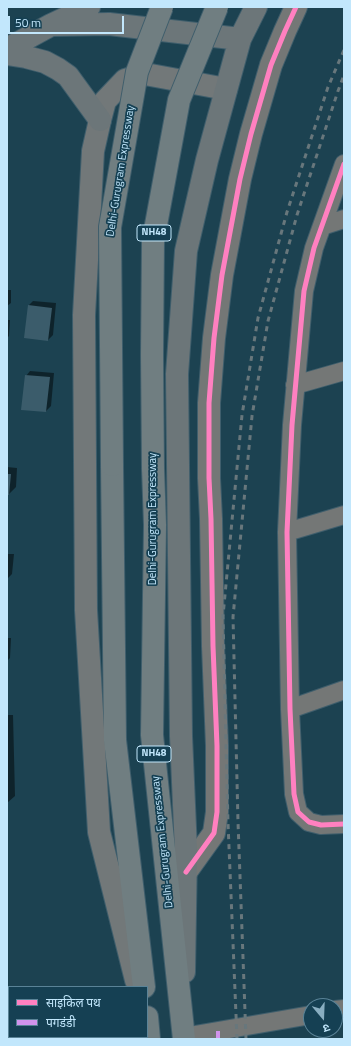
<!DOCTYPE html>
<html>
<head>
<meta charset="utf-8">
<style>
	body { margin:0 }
	#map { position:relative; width:351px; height:1046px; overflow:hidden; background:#1c4251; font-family:"Titillium Web","Noto Sans Devanagari",sans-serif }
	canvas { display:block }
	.frame { position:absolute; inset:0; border:8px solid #c2e7fc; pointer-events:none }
	.legend { position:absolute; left:8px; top:986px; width:140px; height:52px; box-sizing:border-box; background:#154053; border:1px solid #5a8397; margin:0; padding:5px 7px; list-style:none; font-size:12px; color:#c2e7fc }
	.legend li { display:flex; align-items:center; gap:8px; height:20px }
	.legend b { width:20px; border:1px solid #5a8397 }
	.north { position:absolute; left:303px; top:998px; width:40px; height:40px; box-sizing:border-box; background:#154053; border:1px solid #5a8397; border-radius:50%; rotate:161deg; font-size:11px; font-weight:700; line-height:16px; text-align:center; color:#c2e7fc }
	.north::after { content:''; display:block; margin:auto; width:14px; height:18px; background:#88adc0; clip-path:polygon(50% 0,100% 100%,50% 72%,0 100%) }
	.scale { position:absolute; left:8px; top:16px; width:116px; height:18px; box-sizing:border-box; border:2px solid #c2e7fc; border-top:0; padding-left:5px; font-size:12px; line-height:14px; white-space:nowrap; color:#c2e7fc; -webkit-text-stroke:3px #154053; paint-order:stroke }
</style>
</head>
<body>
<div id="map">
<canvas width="351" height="1046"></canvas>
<div class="frame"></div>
<ul class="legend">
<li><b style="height:5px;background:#ff80c0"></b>साइकिल पथ</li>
<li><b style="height:5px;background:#d193ec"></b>पगडंडी</li>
</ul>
<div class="north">उ</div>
<div class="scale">50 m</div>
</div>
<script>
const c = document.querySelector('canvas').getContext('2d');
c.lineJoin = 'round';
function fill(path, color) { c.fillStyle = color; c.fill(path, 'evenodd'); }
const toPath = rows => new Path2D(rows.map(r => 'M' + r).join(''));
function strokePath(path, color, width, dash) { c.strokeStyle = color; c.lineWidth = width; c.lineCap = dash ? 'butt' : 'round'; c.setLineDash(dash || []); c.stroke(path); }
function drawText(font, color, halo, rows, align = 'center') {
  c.font = font + ' "Titillium Web",sans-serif'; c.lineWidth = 3.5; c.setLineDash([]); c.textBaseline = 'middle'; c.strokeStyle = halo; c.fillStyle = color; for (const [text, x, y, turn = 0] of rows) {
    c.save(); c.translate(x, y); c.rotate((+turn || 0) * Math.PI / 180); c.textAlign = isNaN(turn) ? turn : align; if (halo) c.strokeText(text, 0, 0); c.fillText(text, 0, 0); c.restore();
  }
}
fill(toPath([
	[7,290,11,290,11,303,7,306],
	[33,301,56,303,53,335,48,340,29,305],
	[7,320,10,320,9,336,7,338],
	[30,371,54,373,51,406,46,411,26,376],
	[7,467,17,468,16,487,9,494,7,494],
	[7,554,14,554,12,574,7,579],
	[7,638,11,638,10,658,7,661],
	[7,715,13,715,15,796,7,803]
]), '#0007');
fill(toPath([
	[28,305,52,308,48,341,24,338],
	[25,375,50,377,46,412,21,410],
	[7,474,11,474,9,495,7,495]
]), '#3b5c6b');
const minor = toPath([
	[344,164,314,248,304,291,292,425,287,532,290,709,294,794,298,812,309,822,321,825,344,824],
	[322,226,344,219],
	[295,385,344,371],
	[287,532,344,515],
	[290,709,344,690],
	[335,1010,344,1009],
	[183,1037,311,1015]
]);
const tertiary = toPath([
	[186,872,214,833,217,812,217,746,213,646,211,519,209,478,209,403,214,338,222,275,240,179,251,134,271,65,285,31,296,7]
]);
const secondary = toPath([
	[136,980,99,832,86,610,84,315,93,151,100,120,105,101,125,80,145,74,226,89]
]);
const primary = toPath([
	[51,25,109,24,240,39],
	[7,49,51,25,89,7],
	[7,54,26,57,45,62,58,69,68,76,100,120],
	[184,972,186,851,181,736,177,374,186,251,207,160,240,39,256,7]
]);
const motorway = toPath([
	[112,465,115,740,144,987],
	[153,468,155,525,152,735,184,1039],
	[147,1017,149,1039]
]);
strokePath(minor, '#3f5e6c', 20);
strokePath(tertiary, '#3f5e6c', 24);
strokePath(secondary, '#3f5e6c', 24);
strokePath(primary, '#3f5e6c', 24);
strokePath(motorway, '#3f5e6c', 24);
strokePath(minor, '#747776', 18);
strokePath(tertiary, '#747776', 22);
strokePath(secondary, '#727879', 22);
strokePath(primary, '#6c7679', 22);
strokePath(motorway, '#707e81', 22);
strokePath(toPath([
	[237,1039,228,823,223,616,242,415,258,318,287,212,328,87,344,50],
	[246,1039,238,822,233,617,252,416,268,321,297,215,338,91,344,75]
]), '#68777c', 3, [5, 5]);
const motorwayBridge = toPath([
	[112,465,110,227,137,72,162,7],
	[153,468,152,355,153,241,179,100,217,7]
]);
strokePath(motorwayBridge, '#3f5e6c', 24, []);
strokePath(motorwayBridge, '#707e81', 22);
strokePath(toPath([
	[218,1031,218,1039]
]), '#d193ec', 4, [8, 4]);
strokePath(toPath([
	[344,164,314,248,304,291,292,425,287,532,290,709,294,794,298,812,309,822,321,825,344,824],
	[186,872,214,833,217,812,217,746,213,646,211,519,209,478,209,403,214,338,222,275,240,179,251,134,271,65,285,31,296,7]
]), '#ff80c0', 5);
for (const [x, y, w] of [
	[154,233,34],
	[154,754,34]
]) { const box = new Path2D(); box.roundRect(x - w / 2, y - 8, w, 16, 3); c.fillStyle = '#154053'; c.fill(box); strokePath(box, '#c2e7fc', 1); }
drawText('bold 10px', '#c2e7fc', null, [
	["NH48",154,233],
	["NH48",154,754]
]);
drawText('11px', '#c2e7fc', '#154053', [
	["Delhi-Gurugram Expressway",121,171,-81],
	["Delhi-Gurugram Expressway",153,519,-90],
	["Delhi-Gurugram Expressway",163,842,-96]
]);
</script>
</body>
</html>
